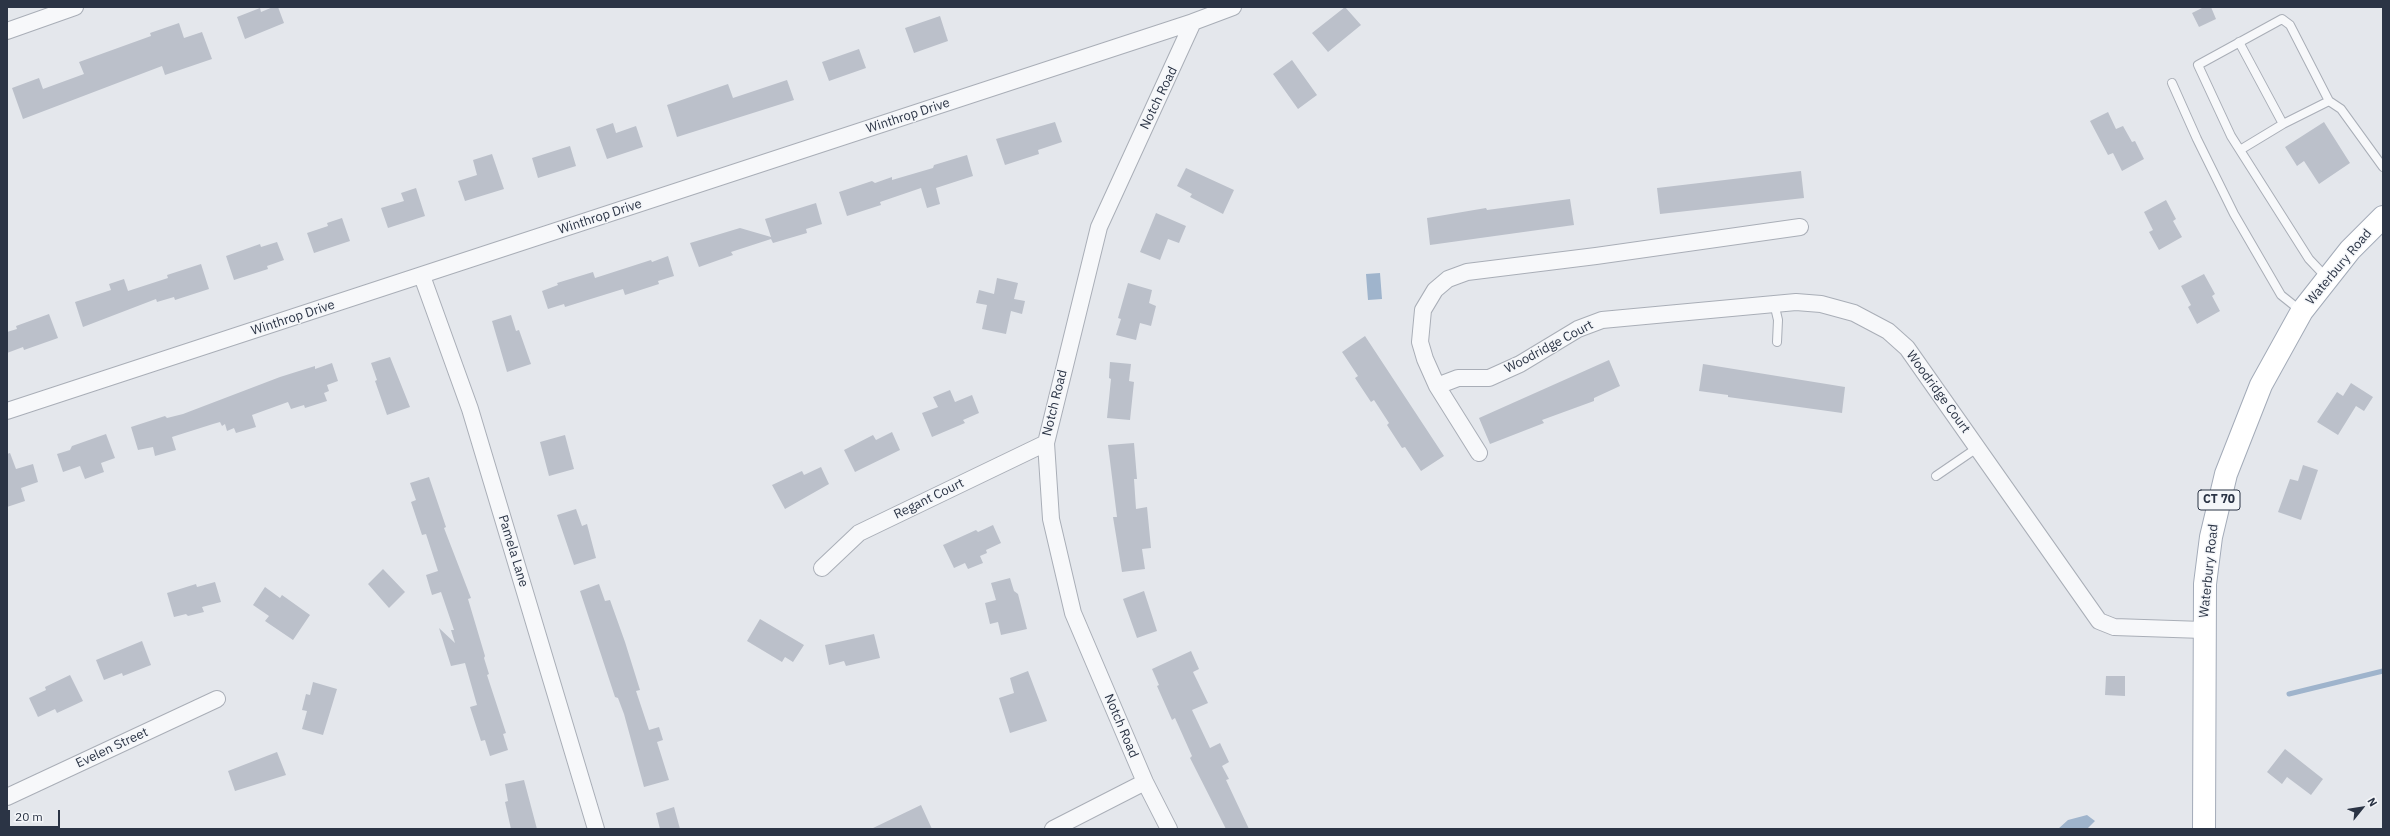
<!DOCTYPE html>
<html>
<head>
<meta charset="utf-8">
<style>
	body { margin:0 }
	#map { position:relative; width:2390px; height:836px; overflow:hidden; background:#e4e7ec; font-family:"IBM Plex Sans",sans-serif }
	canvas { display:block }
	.frame { position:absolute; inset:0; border:8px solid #2b3445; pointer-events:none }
	.north { position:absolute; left:2342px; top:788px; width:40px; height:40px; -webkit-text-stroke:3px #f4f6f9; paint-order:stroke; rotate:60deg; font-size:11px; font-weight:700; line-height:16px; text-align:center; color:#2b3445 }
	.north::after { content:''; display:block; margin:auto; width:14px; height:18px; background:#2b3445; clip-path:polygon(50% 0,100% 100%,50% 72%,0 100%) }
	.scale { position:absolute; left:8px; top:810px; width:52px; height:18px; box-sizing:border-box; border:2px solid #2b3445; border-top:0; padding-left:5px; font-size:12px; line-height:14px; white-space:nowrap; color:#2b3445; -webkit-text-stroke:3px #f4f6f9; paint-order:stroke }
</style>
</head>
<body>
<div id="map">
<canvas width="2390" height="836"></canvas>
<div class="frame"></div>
<div class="north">N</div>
<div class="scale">20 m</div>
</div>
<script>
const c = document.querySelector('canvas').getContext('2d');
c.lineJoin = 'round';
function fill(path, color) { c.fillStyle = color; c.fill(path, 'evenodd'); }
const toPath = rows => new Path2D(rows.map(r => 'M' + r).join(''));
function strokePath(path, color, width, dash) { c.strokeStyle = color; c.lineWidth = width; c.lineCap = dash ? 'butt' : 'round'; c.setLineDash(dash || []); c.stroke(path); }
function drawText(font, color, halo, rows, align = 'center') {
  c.font = font + ' "IBM Plex Sans",sans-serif'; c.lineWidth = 3; c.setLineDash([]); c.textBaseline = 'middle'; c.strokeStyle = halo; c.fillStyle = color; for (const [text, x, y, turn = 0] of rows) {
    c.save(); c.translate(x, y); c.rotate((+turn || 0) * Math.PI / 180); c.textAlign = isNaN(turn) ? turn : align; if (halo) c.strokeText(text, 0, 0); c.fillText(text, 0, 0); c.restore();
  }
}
fill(toPath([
	[1380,273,1382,299,1368,300,1366,274],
	[2087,815,2095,821,2087,829,2058,829,2068,820]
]), '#9fb4cc');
strokePath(toPath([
	[2289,694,2383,671]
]), '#9fb4cc', 5);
fill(toPath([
	[273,7,278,7,284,23,245,39,237,17,260,8,261,12],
	[1345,7,1361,25,1328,52,1312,33],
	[2204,7,2211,7,2216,19,2199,27,2192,13],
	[940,16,948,41,914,53,905,28],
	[179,23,184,38,202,32,212,59,165,75,162,66,23,119,12,88,39,78,43,89,84,74,79,62,151,36,150,33],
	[859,49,866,68,829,81,822,62],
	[1292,60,1317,95,1298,109,1273,74],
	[787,80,794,100,677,137,667,105,728,84,733,98],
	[2108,112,2116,129,2123,126,2132,142,2135,141,2144,159,2122,171,2113,153,2108,155,2090,121],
	[1055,122,1062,142,1038,150,1039,154,1005,165,996,139],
	[2324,122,2350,163,2319,184,2304,161,2297,166,2285,147],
	[613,123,616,133,636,126,643,147,607,159,596,129],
	[570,146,576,166,538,178,532,158],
	[492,154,504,189,465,201,458,181,477,175,473,160],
	[967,155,973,176,936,188,940,204,927,208,921,188,880,202,881,205,847,216,839,192,872,181,875,183,892,177,892,180,933,168,934,165],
	[1186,168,1234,190,1223,214,1190,197,1192,194,1177,186],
	[1801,171,1804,198,1660,214,1657,188],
	[416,188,425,216,388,228,381,208,404,201,401,193],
	[1570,199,1574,225,1430,245,1427,218,1486,208,1487,210],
	[2166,200,2176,219,2173,221,2182,237,2159,250,2149,232,2153,230,2144,212],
	[816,203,822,224,806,229,807,233,773,243,771,239,731,252,733,255,699,267,690,243,740,228,771,237,765,219],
	[1156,213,1186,226,1179,243,1168,239,1160,260,1140,252],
	[342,218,350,241,314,253,307,233,328,226,327,223],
	[277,242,284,260,267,266,268,269,234,280,226,256,260,244,261,247],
	[668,256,674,276,658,281,659,284,625,295,623,289,565,307,564,304,548,309,542,291,558,285,557,283,593,272,595,278,651,260,652,262],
	[201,264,209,289,175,300,174,297,157,302,156,299,83,327,75,302,111,290,109,284,124,279,128,291,168,278,167,275],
	[2204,274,2215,294,2212,296,2220,311,2197,324,2188,307,2191,305,2181,286],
	[997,278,1018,283,1014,299,1025,301,1022,314,1011,311,1006,334,982,329,987,305,976,303,979,290,994,294],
	[1128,283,1152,290,1149,303,1156,306,1151,326,1140,323,1136,340,1116,335,1121,319,1118,318],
	[49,314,58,338,24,350,23,347,7,353,7,332,17,329,16,326],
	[511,315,516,331,519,330,531,364,507,372,492,321],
	[1365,336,1444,456,1421,471,1405,447,1402,448,1387,425,1389,423,1374,400,1371,402,1355,378,1358,376,1342,352],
	[390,357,410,407,387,415,375,381,377,380,371,363],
	[1609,360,1620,386,1594,398,1594,401,1542,420,1544,423,1490,444,1479,418],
	[1110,362,1131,364,1129,381,1134,382,1130,420,1107,418,1111,379,1109,378],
	[332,363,338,381,327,385,329,391,324,393,327,401,305,408,304,405,291,409,288,402,252,415,256,427,236,433,234,428,227,431,225,424,222,426,220,422,213,424,172,437,176,450,155,456,153,447,138,450,131,427,165,416,167,418,183,414,280,377,315,366,315,369],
	[1703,364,1845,387,1842,413,1728,397,1728,395,1699,391],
	[2351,383,2373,397,2364,411,2356,406,2338,435,2317,422,2337,392,2343,396],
	[950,390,955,402,972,395,979,413,963,420,965,423,932,437,922,413,938,407,933,397],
	[892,432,900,450,855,472,844,450,873,435,876,440],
	[106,434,115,458,101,463,104,472,85,479,80,466,63,472,57,454,70,450,72,446],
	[565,435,574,469,549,476,540,442],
	[1134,443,1137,479,1134,479,1136,509,1147,507,1151,548,1142,549,1145,569,1122,572,1113,517,1117,517,1108,445],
	[10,453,16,469,33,464,38,482,21,488,25,501,7,507,7,454],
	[2303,465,2318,470,2301,520,2278,512,2290,479,2298,481],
	[821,467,829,484,785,509,772,485,802,471,804,475],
	[429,477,446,527,444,528,471,598,468,599,485,656,484,658,489,674,487,675,506,733,503,734,508,750,490,756,485,740,481,741,470,707,477,705,465,663,451,666,439,628,455,643,451,630,454,630,441,592,432,595,426,575,438,571,426,534,422,535,411,502,416,500,410,483],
	[576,509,582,526,587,524,596,558,574,565,557,515],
	[993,525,1001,543,986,550,987,553,980,556,983,563,968,569,965,563,954,568,943,545,976,530,978,532],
	[383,569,405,592,389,608,368,584],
	[1010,578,1014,591,1018,594,1027,629,1001,635,998,622,990,624,985,603,996,600,991,583],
	[215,582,221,602,202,607,204,612,188,616,186,614,174,617,167,593,196,584,197,587],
	[599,584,605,601,610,600,625,642,640,690,636,691,649,730,659,727,663,740,657,742,669,780,644,787,624,714,618,698,615,697,580,591],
	[265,587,280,598,282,595,310,615,293,640,265,621,269,616,253,605],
	[1144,591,1157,631,1137,638,1123,599],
	[760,619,804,645,793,662,785,657,782,662,747,641],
	[874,634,880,658,846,666,844,661,829,665,825,645],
	[142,641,151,665,123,676,122,673,104,680,96,660],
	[1191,651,1199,669,1193,672,1208,703,1192,710,1210,748,1220,743,1229,762,1222,766,1229,779,1226,780,1249,829,1226,829,1190,758,1192,756,1175,718,1172,720,1157,686,1159,685,1152,669],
	[1028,671,1047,721,1010,733,999,698,1014,693,1010,678],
	[70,675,83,701,57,713,55,709,38,717,29,698,46,690,45,687],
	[2106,676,2125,676,2125,696,2105,695],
	[313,682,337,689,323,735,302,729,307,711,302,710,306,694,310,695],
	[2285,749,2323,779,2311,795,2287,777,2282,784,2267,772],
	[277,752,286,775,235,791,228,771],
	[524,780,537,829,511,829,505,802,508,801,505,784],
	[921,805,932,829,871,829],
	[674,807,680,829,660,829,656,813]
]), '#bbc0ca');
const lane = toPath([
	[2239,42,2283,124,2329,101],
	[2172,83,2197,139,2234,214,2281,295,2301,311],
	[2240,150,2283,124],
	[2326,277,2309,259,2231,136,2198,65,2282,19,2290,25,2329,101,2341,109,2383,167],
	[1774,303,1778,320,1777,342],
	[1936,476,1977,448]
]);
const street = toPath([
	[7,31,75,7],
	[422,276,470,409,596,829],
	[1437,386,1458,378,1489,378,1520,364,1578,329,1602,320,1796,302,1821,304,1854,313,1888,331,1907,348,2099,621,2114,627,2203,630],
	[7,411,1193,22],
	[1479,453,1437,386,1425,359,1420,342,1423,310,1435,290,1448,279,1467,272,1596,256,1800,227],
	[822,568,859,533,1046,443],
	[7,797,217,699],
	[1053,829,1145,782],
	[1169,829,1145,782,1073,613,1051,519,1046,443,1099,227,1193,22,1233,7]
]);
const primary = toPath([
	[2204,829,2205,584,2211,537,2226,474,2261,385,2302,311,2350,250,2383,217]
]);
strokePath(lane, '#a9aeb7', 10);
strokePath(street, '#a9aeb7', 18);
strokePath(primary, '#a3abb8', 24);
strokePath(lane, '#f7f8fa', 8);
strokePath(street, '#f7f8fa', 16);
strokePath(primary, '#fff', 22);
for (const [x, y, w] of [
	[2219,500,42]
]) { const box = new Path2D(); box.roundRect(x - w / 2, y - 10, w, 20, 3); c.fillStyle = '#f4f6f9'; c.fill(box); strokePath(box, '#2b3445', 1); }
drawText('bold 12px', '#2b3445', null, [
	["CT 70",2219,500]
]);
drawText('13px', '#2b3445', '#f4f6f9', [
	["Notch Road",1159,98,-64],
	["Winthrop Drive",908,116,-18],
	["Winthrop Drive",600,217,-18],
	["Waterbury Road",2339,267,-50],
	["Winthrop Drive",293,318,-18],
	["Woodridge Court",1549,347,-28],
	["Woodridge Court",1938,392,54],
	["Notch Road",1055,403,-76],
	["Regant Court",929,499,-26],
	["Pamela Lane",513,551,73],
	["Waterbury Road",2209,571,-84],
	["Notch Road",1121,726,67],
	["Evelen Street",112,748,-25]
]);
</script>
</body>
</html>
